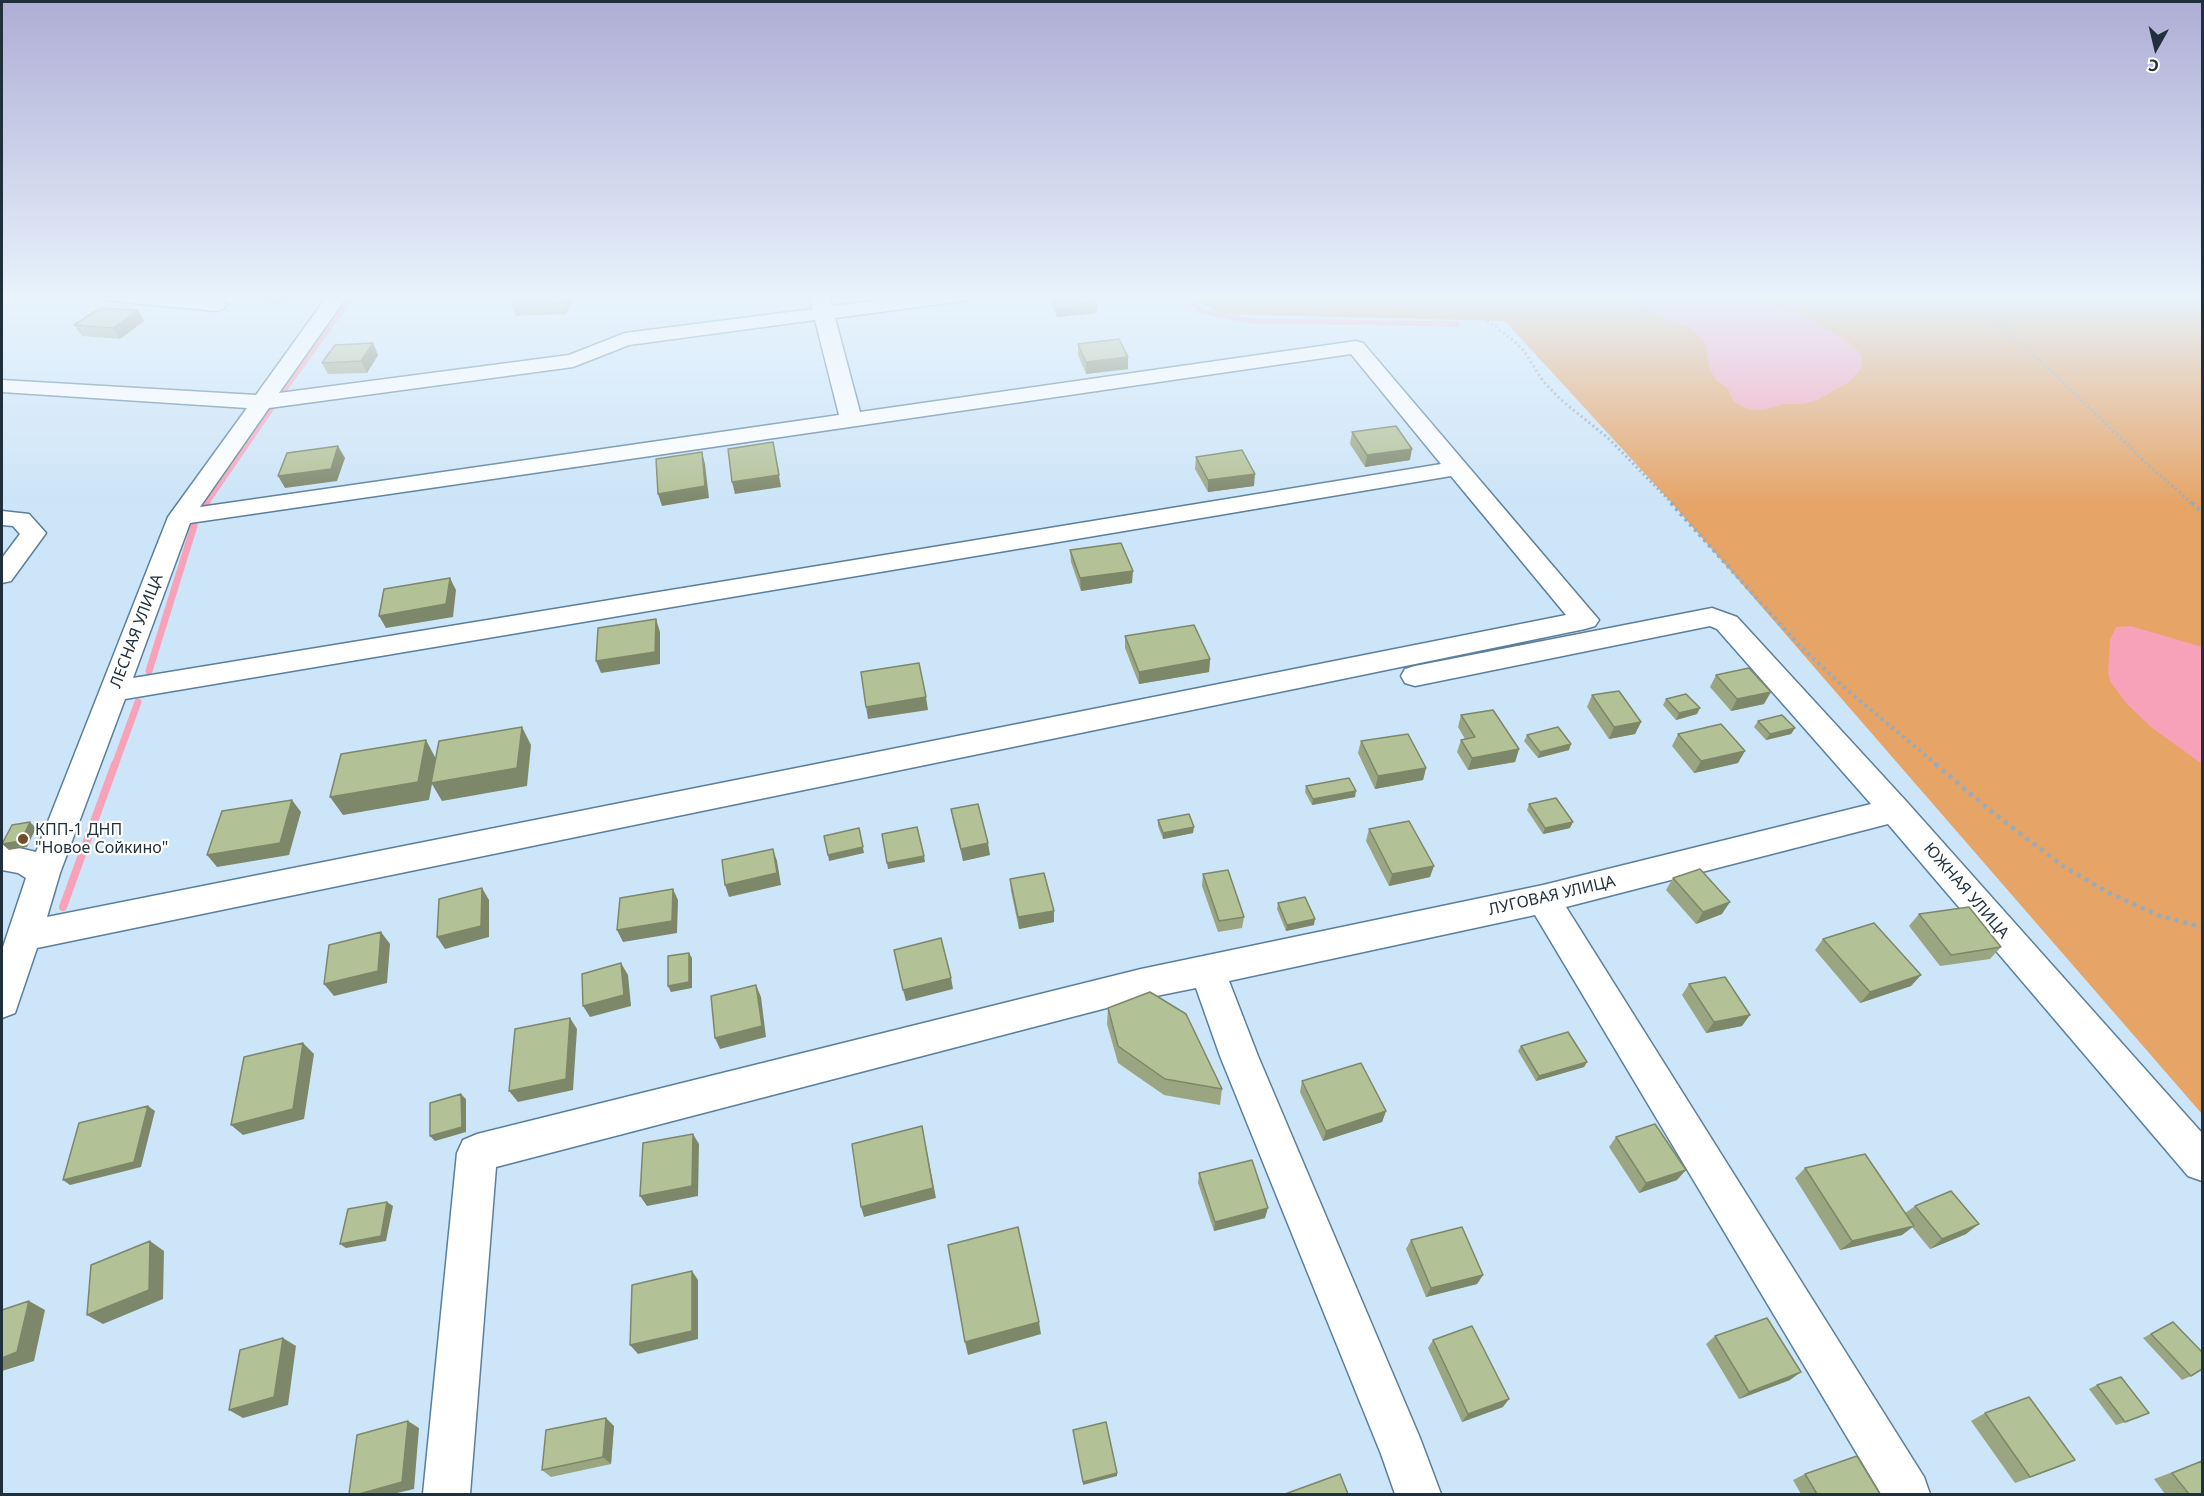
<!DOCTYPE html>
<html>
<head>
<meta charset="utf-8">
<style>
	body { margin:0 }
	#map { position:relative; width:2204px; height:1496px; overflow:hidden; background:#cde5f8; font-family:"Noto Sans",sans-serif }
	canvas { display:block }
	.frame { position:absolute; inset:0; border:3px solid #1f2f3b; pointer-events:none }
	.north { position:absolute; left:2126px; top:18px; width:60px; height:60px; -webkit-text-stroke:4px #fff; paint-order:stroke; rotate:188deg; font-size:16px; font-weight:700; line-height:24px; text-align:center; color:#1f2f3b }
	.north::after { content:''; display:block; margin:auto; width:21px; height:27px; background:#1f2f3b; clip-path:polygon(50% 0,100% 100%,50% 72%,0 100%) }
</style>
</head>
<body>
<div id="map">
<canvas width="2204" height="1496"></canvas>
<div class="frame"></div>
<div class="north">С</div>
</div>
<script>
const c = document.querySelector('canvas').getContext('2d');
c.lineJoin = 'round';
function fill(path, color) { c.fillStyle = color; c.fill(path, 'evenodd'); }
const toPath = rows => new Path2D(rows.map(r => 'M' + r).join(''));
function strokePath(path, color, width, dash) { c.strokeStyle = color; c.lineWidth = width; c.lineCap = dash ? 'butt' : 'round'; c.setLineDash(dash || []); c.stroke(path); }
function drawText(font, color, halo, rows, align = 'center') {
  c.font = font + ' "Noto Sans",sans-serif'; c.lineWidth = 4.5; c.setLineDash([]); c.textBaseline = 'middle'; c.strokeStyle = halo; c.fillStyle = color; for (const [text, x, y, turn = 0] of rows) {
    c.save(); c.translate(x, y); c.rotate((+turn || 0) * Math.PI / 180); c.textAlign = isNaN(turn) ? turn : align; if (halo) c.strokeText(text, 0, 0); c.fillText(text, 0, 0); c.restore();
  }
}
fill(toPath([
	[1190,295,2202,295,2202,1114,1670,501,1505,321,1219,314]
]), '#e6a467');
fill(toPath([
	[1631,295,1741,295,1756,302,1781,307,1795,312,1848,341,1862,355,1862,367,1848,383,1817,400,1804,404,1783,404,1764,410,1750,410,1734,402,1728,389,1716,380,1710,369,1705,343,1694,330,1655,314,1637,303],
	[2131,626,2202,647,2202,764,2151,727,2127,704,2111,683,2108,673,2110,640,2116,627]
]), '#f8a2b9');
strokePath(toPath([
	[1185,295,1203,312,1252,321,1457,324],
	[283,392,353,295],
	[206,504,272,408]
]), '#f8a2b9', 5);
strokePath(toPath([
	[203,509,207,503],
	[149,671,194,526],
	[115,765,138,702]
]), '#f8a2b9', 7);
strokePath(toPath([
	[63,907,115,764]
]), '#f8a2b9', 8);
const minor = toPath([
	[102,295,170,295,216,299,223,301,226,305,223,309,216,311,112,301,105,299,102,295],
	[328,295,348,295,279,393,569,355,625,333,813,309,809,295,829,295,832,306,919,295,972,295,969,299,962,301,835,318,860,412,1356,341,1363,343,1599,620,1595,626,1585,629,37,948,15,1013,2,1018,2,950,26,878,18,873,2,870,2,844,36,852,168,517,247,408,2,392,2,380,256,395,328,295],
	[815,320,839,415,200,507,269,408,573,367,629,345,815,320],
	[1351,354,1441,464,133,678,190,523,1351,354],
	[1451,476,1566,615,47,917,60,873,125,699,1451,476],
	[2,511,29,514,46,533,11,581,2,583,2,558,20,534,13,526,2,525,2,511],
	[1712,608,1737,617,1906,801,2202,1133,2202,1181,2188,1176,1888,824,1566,907,1924,1477,1930,1494,1881,1494,1535,915,1229,981,1258,1056,1420,1438,1441,1494,1395,1494,1381,1454,1220,1056,1196,988,1141,999,496,1167,470,1494,423,1494,457,1153,463,1140,477,1134,1141,969,1543,885,1871,804,1717,629,1710,626,1415,686,1405,683,1401,676,1405,669,1415,666,1712,608]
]);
strokePath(minor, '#5a7f9c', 3);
strokePath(toPath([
	[1433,295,1482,317,1514,341,1524,351,1543,381,1560,399,1608,438,1673,504],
	[1973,295,2009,334,2054,373,2147,464,2193,504],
	[1482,317,1484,309,1496,299,1515,295]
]), '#97acbd', 3, [2, 3]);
strokePath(toPath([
	[1671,503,1800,646,1847,690,1937,765],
	[2192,503,2202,512]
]), '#97acbd', 4, [3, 4]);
strokePath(toPath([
	[1935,764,1996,815,2063,866,2109,893,2160,916,2202,927]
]), '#97acbd', 4.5, [4, 5]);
fill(minor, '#fff');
fill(toPath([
	[258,295,299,295,275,305,259,297],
	[517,295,569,295,571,302,566,314,516,316,512,305],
	[1050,295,1093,295,1097,313,1057,317,1050,301],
	[138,310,144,321,120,339,82,336,74,325],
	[373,343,378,355,367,373,328,374,322,363],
	[1078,344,1128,369,1086,374,1078,355],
	[1352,432,1410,460,1365,467,1350,444],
	[1196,457,1254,486,1208,492,1195,469],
	[1070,550,1132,583,1081,591,1071,562],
	[1125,636,1210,659,1209,672,1139,684,1125,648],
	[1716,675,1764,704,1731,711,1710,687],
	[1592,695,1641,722,1635,734,1609,739,1587,707],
	[1666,699,1697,714,1676,720,1663,705],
	[1461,715,1519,749,1515,762,1468,770,1457,752,1461,740,1465,739,1458,727],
	[1758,721,1795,728,1791,734,1766,740,1754,727],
	[1678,734,1738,763,1694,773,1672,746],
	[1527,735,1569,750,1538,758,1524,741],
	[1361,741,1426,768,1423,780,1375,789,1358,753],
	[1306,786,1355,797,1312,805,1305,792],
	[1529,804,1570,828,1543,834,1527,810],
	[951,809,990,855,963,861,953,821],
	[1158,820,1193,833,1163,839,1158,826],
	[1369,829,1430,877,1389,886,1366,841],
	[1203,874,1244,917,1242,928,1218,932,1202,886],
	[1673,878,1722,914,1696,924,1666,890],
	[1010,879,1054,911,1054,922,1019,929,1011,891],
	[1278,903,1314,925,1286,931,1277,909],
	[1919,914,2001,947,1990,959,1940,966,1909,926],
	[1823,939,1921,975,1911,986,1860,1003,1815,950],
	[1689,984,1742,1026,1706,1033,1682,995],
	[1108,1008,1222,1089,1220,1105,1164,1095,1118,1063,1107,1024],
	[1521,1046,1587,1062,1584,1067,1536,1081,1518,1051],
	[1302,1081,1386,1111,1382,1122,1323,1141,1300,1092],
	[1616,1137,1677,1180,1639,1193,1609,1147],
	[1805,1168,1905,1213,1915,1206,1966,1234,1930,1249,1912,1227,1902,1235,1840,1250,1795,1178],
	[1199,1173,1265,1218,1214,1231,1198,1183],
	[1411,1240,1483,1275,1477,1284,1426,1297,1406,1249],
	[2173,1322,2191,1376,2182,1380,2143,1338],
	[1715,1336,1790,1380,1739,1399,1706,1344],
	[1433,1340,1503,1407,1462,1422,1428,1348],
	[2097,1385,2141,1417,2116,1425,2089,1389],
	[1985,1413,2075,1460,2015,1483,1971,1421],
	[614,1426,611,1464,551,1477,542,1470],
	[2202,1461,2202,1494,2165,1494,2154,1479],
	[1805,1474,1880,1494,1801,1494,1793,1480]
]), '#9aa681');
fill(toPath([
	[269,295,299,295,275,305],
	[565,295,569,295,571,302,566,314,562,303],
	[1097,302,1097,313,1057,317,1057,306],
	[138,310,144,321,120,339,113,328],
	[373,343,378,355,367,373,361,361],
	[1128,357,1128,369,1086,374,1086,362],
	[773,442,781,487,735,494,732,482],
	[338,446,345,458,337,481,285,488,278,476],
	[1412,449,1410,460,1365,467,1367,455],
	[702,452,705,464,709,498,662,506,658,494],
	[1255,474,1254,486,1208,492,1208,480],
	[1133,571,1132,583,1081,591,1080,578],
	[450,578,456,590,453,617,386,628,379,616],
	[656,619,660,632,660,664,601,673,596,661],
	[1210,659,1209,672,1139,684,1139,672],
	[1771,692,1764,704,1731,711,1737,699],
	[926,697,928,710,868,719,866,707],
	[1700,708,1697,714,1676,720,1679,713],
	[1641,722,1635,734,1609,739,1614,727],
	[522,727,531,745,527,786,442,801,432,784,429,800,343,815,330,797,426,740,436,759],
	[1795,728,1791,734,1766,740,1770,734],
	[1571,744,1569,750,1538,758,1540,752],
	[1519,749,1515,762,1468,770,1472,758],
	[1745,751,1738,763,1694,773,1701,761],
	[1426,768,1423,780,1375,789,1378,776],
	[1356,791,1355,797,1312,805,1313,799],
	[292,800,301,812,289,855,217,867,207,855],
	[30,822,36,828,27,847,9,850,2,844],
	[1573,822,1570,828,1543,834,1545,828],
	[1194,827,1193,833,1163,839,1163,833],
	[859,828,864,853,829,861,828,855],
	[988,843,990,855,963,861,961,849],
	[773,849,777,861,781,885,729,897,725,885],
	[924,856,925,862,888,869,887,863],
	[1434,866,1430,877,1389,886,1392,874],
	[482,888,489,900,489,937,445,949,437,937],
	[673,889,678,900,677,933,623,942,617,930],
	[1730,902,1722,914,1696,924,1703,912],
	[1054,911,1054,922,1019,929,1018,917],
	[1315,919,1314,925,1286,931,1287,925],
	[381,932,390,944,387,983,334,996,324,984],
	[689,953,692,958,692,988,671,992,668,986],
	[621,963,628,975,631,1006,590,1017,583,1006],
	[1921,975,1911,986,1860,1003,1870,992],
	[951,978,953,989,906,1001,903,990],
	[756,985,761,997,766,1037,720,1049,715,1038],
	[1750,1015,1742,1026,1706,1033,1714,1022],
	[570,1018,577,1029,573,1090,518,1102,509,1091],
	[303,1043,314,1054,304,1119,243,1135,231,1125],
	[1587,1062,1584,1067,1536,1081,1539,1076],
	[461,1094,466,1099,466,1132,435,1141,430,1136],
	[148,1106,155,1111,141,1167,70,1185,63,1180],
	[1386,1111,1382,1122,1323,1141,1326,1131],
	[922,1126,936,1198,864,1217,861,1207],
	[693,1134,699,1144,698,1196,647,1206,640,1196],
	[1686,1170,1677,1180,1639,1193,1646,1183],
	[387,1202,393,1206,386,1241,346,1248,340,1244],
	[1268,1208,1265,1218,1214,1231,1215,1222],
	[1979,1224,1966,1234,1930,1249,1942,1239],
	[1914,1226,1902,1235,1840,1250,1852,1241],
	[150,1241,164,1251,163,1299,103,1324,87,1315],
	[692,1271,698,1280,698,1339,638,1354,630,1345],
	[1483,1275,1477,1284,1426,1297,1431,1288],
	[29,1301,45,1310,34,1361,2,1371,2,1358],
	[1039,1322,1041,1334,968,1355,965,1342],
	[283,1338,296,1346,288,1405,243,1418,229,1410],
	[1801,1372,1790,1380,1739,1399,1749,1392],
	[1509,1399,1503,1407,1462,1422,1468,1414],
	[606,1418,614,1426,611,1464,603,1457],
	[408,1421,419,1428,414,1489,393,1494,359,1494],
	[2075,1460,2059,1467,2015,1483,2030,1477],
	[1117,1473,1117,1476,1083,1485,1083,1482]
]), '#7d8769');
const building = toPath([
	[517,295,565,295,562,303,512,305,517,295],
	[1052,295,1093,295,1097,302,1057,306,1052,295],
	[100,308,138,310,113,328,74,325,100,308],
	[1119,339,1128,357,1086,362,1078,344,1119,339],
	[373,343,361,361,322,363,335,345,373,343],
	[1396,426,1412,449,1367,455,1352,432,1396,426],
	[773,442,779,475,732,482,728,449,773,442],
	[338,446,331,469,278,476,287,453,338,446],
	[1242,450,1255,474,1208,480,1196,457,1242,450],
	[702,452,705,486,658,494,656,459,702,452],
	[1121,543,1133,571,1080,578,1070,550,1121,543],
	[450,578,446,604,379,616,384,589,450,578],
	[656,619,655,652,596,661,598,628,656,619],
	[1194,625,1210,659,1139,672,1125,636,1194,625],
	[919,663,926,697,866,707,861,672,919,663],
	[1749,668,1771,692,1737,699,1716,675,1749,668],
	[1619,691,1641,722,1614,727,1592,695,1619,691],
	[1686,694,1700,708,1679,713,1666,699,1686,694],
	[1493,710,1519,749,1472,758,1461,740,1475,737,1461,715,1493,710],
	[1782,715,1795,728,1770,734,1758,721,1782,715],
	[1721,724,1745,751,1701,761,1678,734,1721,724],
	[522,727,517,768,431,783,439,741,522,727],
	[1558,727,1571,744,1540,752,1527,735,1558,727],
	[1408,734,1426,768,1378,776,1361,741,1408,734],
	[426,740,418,782,330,797,341,754,426,740],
	[1349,778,1356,791,1313,799,1306,786,1349,778],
	[1556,798,1573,822,1545,828,1529,804,1556,798],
	[292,800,280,843,207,855,222,811,292,800],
	[978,804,988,843,961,849,951,809,978,804],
	[1189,814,1194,827,1163,833,1158,820,1189,814],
	[1409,821,1434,866,1392,874,1369,829,1409,821],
	[30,822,21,841,2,844,12,825,30,822],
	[917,827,924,856,887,863,882,834,917,827],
	[859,828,863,847,828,855,824,836,859,828],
	[773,849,777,873,725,885,722,860,773,849],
	[1700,869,1730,902,1703,912,1673,878,1700,869],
	[1228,870,1244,917,1219,921,1203,874,1228,870],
	[1044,873,1054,911,1018,917,1010,879,1044,873],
	[482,888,481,926,437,937,439,899,482,888],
	[673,889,672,921,617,930,620,898,673,889],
	[1305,897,1315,919,1287,925,1278,903,1305,897],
	[1969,907,2001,947,1951,955,1919,914,1969,907],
	[1874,923,1921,975,1870,992,1823,939,1874,923],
	[381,932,378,971,324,984,329,945,381,932],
	[941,938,951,978,903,990,894,950,941,938],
	[689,953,689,982,668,986,668,956,689,953],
	[621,963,624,995,583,1006,582,974,621,963],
	[1725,977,1750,1015,1714,1022,1689,984,1725,977],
	[756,985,762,1026,715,1038,711,996,756,985],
	[1150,992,1186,1014,1222,1089,1165,1079,1118,1046,1108,1008,1150,992],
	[570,1018,566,1079,509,1091,515,1029,570,1018],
	[1568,1032,1587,1062,1539,1076,1521,1046,1568,1032],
	[303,1043,293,1109,231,1125,244,1057,303,1043],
	[1361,1063,1386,1111,1326,1131,1302,1081,1361,1063],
	[461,1094,462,1127,430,1136,430,1103,461,1094],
	[148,1106,134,1162,63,1180,79,1123,148,1106],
	[1655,1124,1686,1170,1646,1183,1616,1137,1655,1124],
	[922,1126,933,1188,861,1207,852,1144,922,1126],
	[693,1134,692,1186,640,1196,643,1143,693,1134],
	[1865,1154,1914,1226,1852,1241,1805,1168,1865,1154],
	[1252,1160,1268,1208,1215,1222,1199,1173,1252,1160],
	[1951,1191,1979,1224,1942,1239,1915,1206,1951,1191],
	[387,1202,381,1236,340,1244,348,1209,387,1202],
	[1018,1227,1039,1322,965,1342,948,1245,1018,1227],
	[1462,1227,1483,1275,1431,1288,1411,1240,1462,1227],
	[150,1241,149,1290,87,1315,91,1265,150,1241],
	[692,1271,692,1331,630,1345,632,1285,692,1271],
	[29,1301,17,1352,2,1358,2,1310,29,1301],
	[1767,1318,1801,1372,1749,1392,1715,1336,1767,1318],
	[2173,1322,2202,1352,2202,1369,2191,1376,2151,1334,2173,1322],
	[1472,1326,1509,1399,1468,1414,1433,1340,1472,1326],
	[283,1338,274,1397,229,1410,240,1350,283,1338],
	[2121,1377,2149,1413,2125,1422,2097,1385,2121,1377],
	[2029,1397,2075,1460,2030,1477,1985,1413,2029,1397],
	[606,1418,603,1457,542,1470,546,1430,606,1418],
	[408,1421,402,1482,359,1494,349,1494,357,1435,408,1421],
	[1106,1422,1117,1473,1083,1482,1073,1430,1106,1422],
	[1857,1456,1880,1494,1817,1494,1805,1474,1857,1456],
	[2202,1461,2202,1494,2189,1494,2172,1473,2202,1461],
	[1340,1474,1348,1494,1285,1494,1340,1474]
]);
fill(building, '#b3c196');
strokePath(building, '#7d8769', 1.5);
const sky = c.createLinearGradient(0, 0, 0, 504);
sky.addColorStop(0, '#aeadd5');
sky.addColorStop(0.59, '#e8f3fc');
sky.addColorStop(1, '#e8f3fc00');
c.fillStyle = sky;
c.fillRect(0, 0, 2204, 504);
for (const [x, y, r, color] of [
	[23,839,6,"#734d29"]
]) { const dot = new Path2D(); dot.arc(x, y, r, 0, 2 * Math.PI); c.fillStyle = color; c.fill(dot); strokePath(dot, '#fff', 2); }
drawText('16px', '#1f2f3b', '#fff', [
	["ЛЕСНАЯ УЛИЦА",137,631,-69],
	["ЮЖНАЯ УЛИЦА",1966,891,49],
	["ЛУГОВАЯ УЛИЦА",1552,896,-13]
]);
drawText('16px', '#1f2f3b', '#fff', [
	["КПП-1 ДНП",35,830],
	["\"Новое Сойкино\"",35,848]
], 'left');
</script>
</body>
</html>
